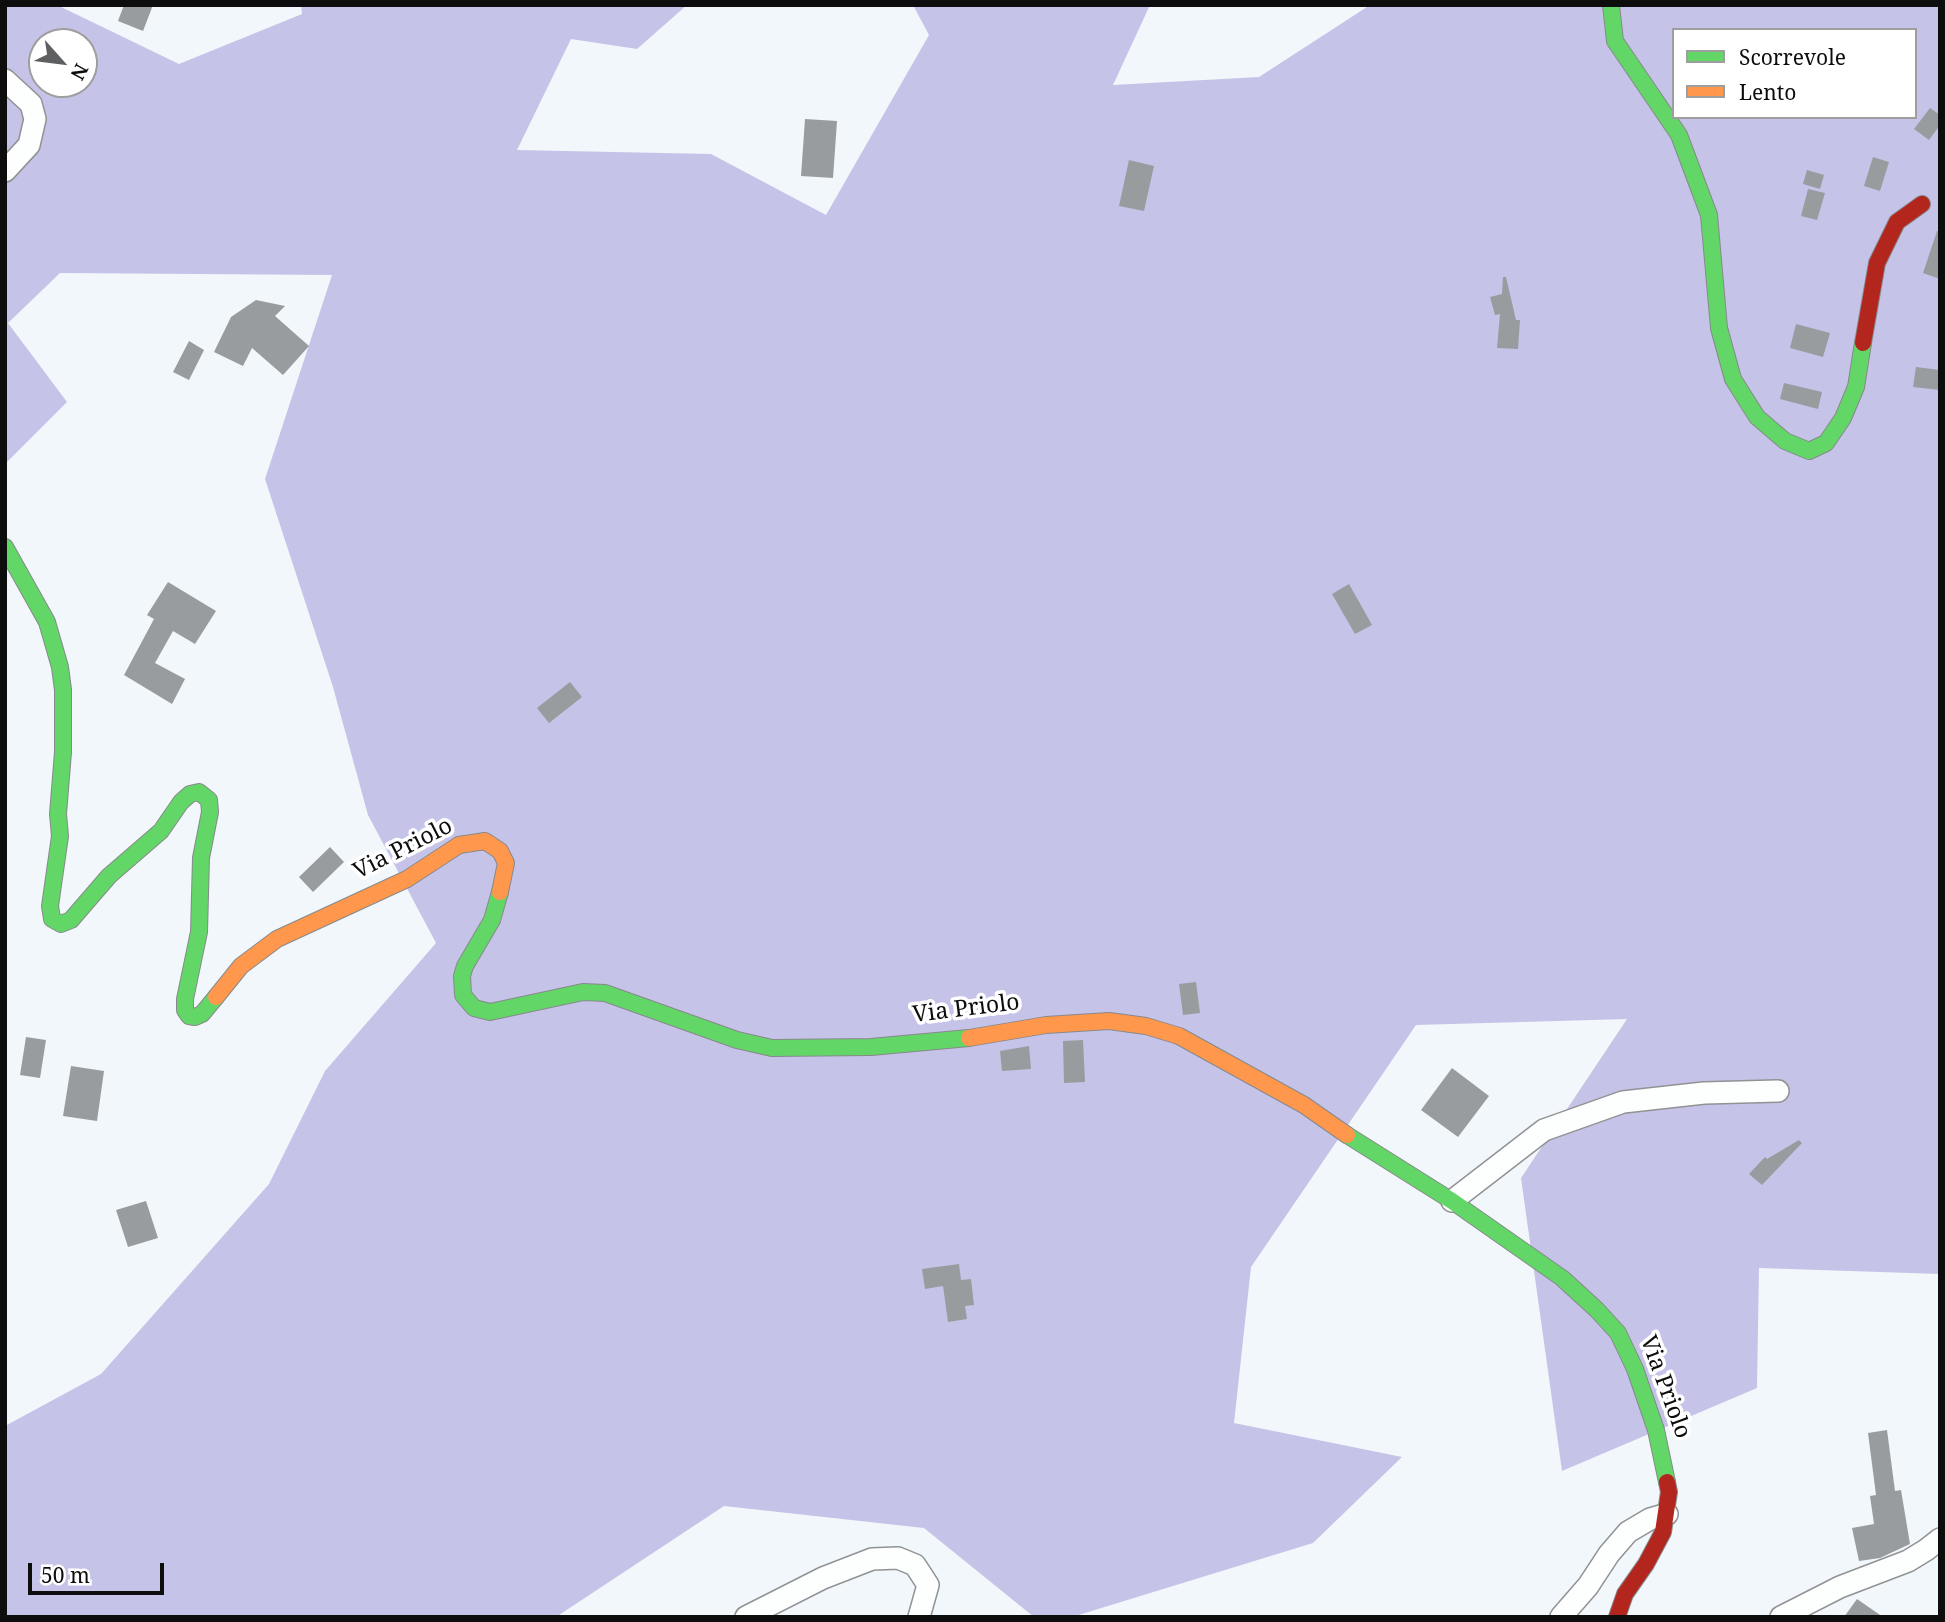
<!DOCTYPE html>
<html>
<head>
<meta charset="utf-8">
<style>
	body { margin:0 }
	#map { position:relative; width:1945px; height:1622px; overflow:hidden; background:#f2f7fb; font-family:"Noto Serif",serif }
	canvas { display:block }
	.frame { position:absolute; inset:0; border:7px solid #0d0d0d; pointer-events:none }
	.legend { position:absolute; left:1672px; top:28px; width:245px; height:91px; box-sizing:border-box; background:#fff; border:2px solid #9e9e9e; margin:0; padding:9px 12px; list-style:none; font-size:21px; color:#0d0d0d }
	.legend li { display:flex; align-items:center; gap:14px; height:35px }
	.legend b { width:35px; border:2px solid #9e9e9e }
	.north { position:absolute; left:28px; top:28px; width:70px; height:70px; box-sizing:border-box; background:#fff; border:2px solid #9e9e9e; border-radius:50%; rotate:118deg; font-size:19px; font-weight:700; line-height:28px; text-align:center; color:#0d0d0d }
	.north::after { content:''; display:block; margin:auto; width:24px; height:32px; background:#5d5f60; clip-path:polygon(50% 0,100% 100%,50% 72%,0 100%) }
	.scale { position:absolute; left:28px; top:1563px; width:136px; height:32px; box-sizing:border-box; border:4px solid #0d0d0d; border-top:0; padding-left:9px; font-size:21px; line-height:24px; white-space:nowrap; color:#0d0d0d; -webkit-text-stroke:5px #fff; paint-order:stroke }
</style>
</head>
<body>
<div id="map">
<canvas width="1945" height="1622"></canvas>
<div class="frame"></div>
<ul class="legend">
<li><b style="height:9px;background:#63d668"></b>Scorrevole</li>
<li><b style="height:9px;background:#ff974d"></b>Lento</li>
</ul>
<div class="north">N</div>
<div class="scale">50 m</div>
</div>
<script>
const c = document.querySelector('canvas').getContext('2d');
c.lineJoin = 'round';
function fill(path, color) { c.fillStyle = color; c.fill(path, 'evenodd'); }
const toPath = rows => new Path2D(rows.map(r => 'M' + r).join(''));
function strokePath(path, color, width, dash) { c.strokeStyle = color; c.lineWidth = width; c.lineCap = dash ? 'butt' : 'round'; c.setLineDash(dash || []); c.stroke(path); }
function drawText(font, color, halo, rows, align = 'center') {
  c.font = font + ' "Noto Serif",serif'; c.lineWidth = 7; c.setLineDash([]); c.textBaseline = 'middle'; c.strokeStyle = halo; c.fillStyle = color; for (const [text, x, y, turn = 0] of rows) {
    c.save(); c.translate(x, y); c.rotate((+turn || 0) * Math.PI / 180); c.textAlign = isNaN(turn) ? turn : align; if (halo) c.strokeText(text, 0, 0); c.fillText(text, 0, 0); c.restore();
  }
}
fill(toPath([
	[5,5,57,5,179,64,302,14,301,5,687,5,637,49,571,39,517,150,711,154,826,215,929,35,913,5,1150,5,1113,85,1259,77,1370,5,1940,5,1940,1274,1759,1268,1757,1388,1562,1471,1521,1178,1627,1019,1416,1025,1251,1267,1234,1423,1402,1457,1313,1543,1072,1617,1034,1617,924,1528,724,1506,556,1617,5,1617,5,1426,101,1374,269,1184,325,1071,436,943,368,815,333,687,265,479,332,275,60,273,8,323,67,402,5,464],
	[1674,30,1915,30,1915,117,1674,117],
	[42,42,84,42,84,84,42,84]
]), '#c6c3e8');
fill(toPath([
	[124,5,153,5,143,31,118,21],
	[1930,108,1940,115,1940,125,1929,140,1914,129],
	[805,119,837,121,833,178,801,176],
	[1873,157,1889,162,1880,191,1864,186],
	[1129,160,1154,166,1144,211,1119,206],
	[1807,170,1824,175,1820,189,1803,184],
	[1808,189,1825,193,1817,220,1801,216],
	[1937,231,1940,231,1940,279,1923,273],
	[1503,277,1506,277,1516,320,1520,320,1518,349,1497,348,1500,314,1495,315,1490,297,1502,294],
	[256,300,285,306,275,316,309,346,283,375,252,348,243,366,214,352,231,317],
	[1796,324,1830,333,1823,357,1790,348],
	[189,341,204,350,189,380,173,372],
	[1916,367,1940,370,1940,390,1913,387],
	[1784,383,1822,392,1818,409,1780,399],
	[168,582,216,611,195,644,173,631,155,663,185,679,172,704,124,675,154,619,147,615],
	[1349,584,1372,625,1355,634,1332,594],
	[570,682,582,697,549,723,537,708],
	[330,847,344,862,313,892,299,877],
	[1196,982,1200,1013,1183,1015,1179,984],
	[26,1037,46,1040,40,1078,20,1075],
	[1083,1040,1085,1082,1064,1083,1063,1041],
	[1029,1046,1031,1069,1002,1071,1000,1051],
	[71,1066,104,1071,97,1121,63,1116],
	[1452,1068,1489,1096,1458,1137,1421,1110],
	[1799,1140,1802,1143,1762,1185,1749,1174,1765,1157,1767,1159],
	[146,1201,158,1238,128,1247,116,1210],
	[959,1264,961,1280,971,1279,974,1305,965,1306,967,1319,948,1322,943,1286,925,1289,922,1269],
	[1887,1430,1895,1491,1901,1490,1910,1544,1880,1558,1859,1561,1852,1528,1874,1524,1870,1496,1876,1495,1868,1433],
	[1857,1599,1883,1617,1844,1617]
]), '#989c9e');
const street = toPath([
	[5,80,31,104,35,119,29,145,5,171],
	[1452,1201,1544,1130,1623,1102,1704,1093,1778,1091],
	[746,1617,823,1578,872,1559,898,1558,915,1565,928,1585,919,1617],
	[1561,1617,1588,1586,1609,1554,1628,1532,1650,1519,1667,1514],
	[1781,1617,1840,1587,1908,1561,1926,1550,1940,1539]
]);
const fast = toPath([
	[1611,5,1615,41,1679,135,1709,215,1719,328,1733,379,1757,417,1785,441,1809,451,1826,443,1843,418,1856,387,1863,343],
	[5,547,47,622,60,667,63,690,63,752,58,814,60,836,50,906,52,919,61,924,71,920,109,876,161,831,181,802,190,794,199,792,209,800,210,812,201,858,199,932,185,999,185,1010,189,1016,195,1017,202,1014,216,997],
	[500,892,492,920,465,966,462,976,463,995,474,1008,490,1012,583,992,605,993,737,1040,772,1048,871,1047,969,1038],
	[1347,1135,1452,1201,1562,1278,1597,1310,1618,1333,1635,1369,1656,1430,1667,1482]
]);
const slow = toPath([
	[216,997,241,966,277,939,407,879,459,845,485,841,500,851,506,863,500,892],
	[969,1038,1046,1025,1109,1021,1146,1026,1179,1036,1304,1105,1347,1135]
]);
const jam = toPath([
	[1863,343,1877,263,1897,222,1922,204],
	[1617,1617,1625,1594,1646,1564,1663,1532,1669,1492,1667,1482]
]);
strokePath(street, '#909294', 24);
strokePath(fast, '#87898b', 18);
strokePath(slow, '#87898b', 18);
strokePath(jam, '#87898b', 18);
strokePath(street, '#fdfefe', 21);
strokePath(fast, '#63d668', 16);
strokePath(slow, '#ff974d', 16);
strokePath(jam, '#b3261e', 16);
drawText('23px', '#0d0d0d', '#fff', [
	["Via Priolo",403,849,-27],
	["Via Priolo",966,1009,-7],
	["Via Priolo",1665,1387,70]
]);
</script>
</body>
</html>
